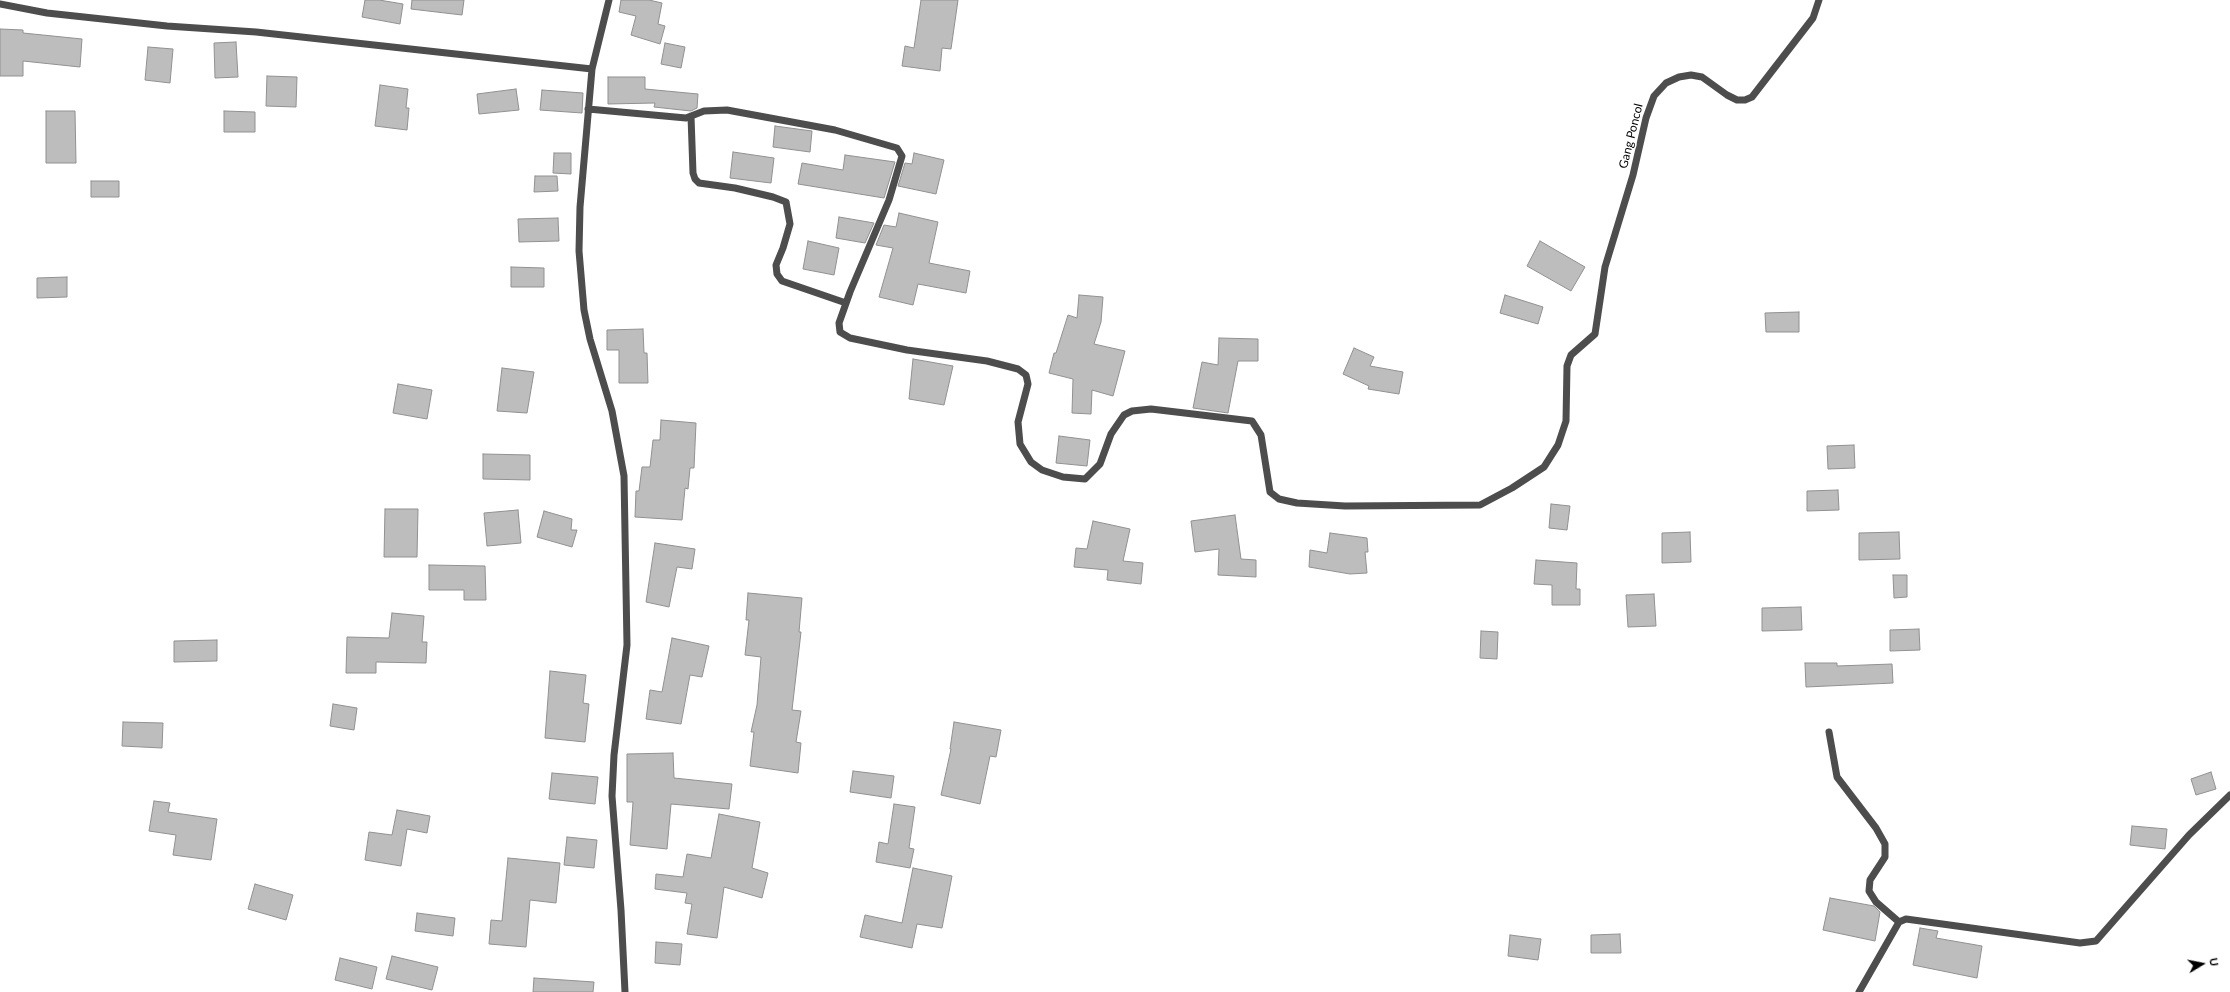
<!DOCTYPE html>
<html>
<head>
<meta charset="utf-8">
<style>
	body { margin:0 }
	#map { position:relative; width:2230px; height:992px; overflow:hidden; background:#fff; font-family:Lato,sans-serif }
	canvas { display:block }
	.north { position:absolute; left:2182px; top:944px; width:40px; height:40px; -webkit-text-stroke:3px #fff; paint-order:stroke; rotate:80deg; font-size:11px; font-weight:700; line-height:16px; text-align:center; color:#000 }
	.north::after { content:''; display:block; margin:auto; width:14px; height:18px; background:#000; clip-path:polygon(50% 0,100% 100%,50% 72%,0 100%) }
</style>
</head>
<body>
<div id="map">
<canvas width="2230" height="992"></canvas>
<div class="north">U</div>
</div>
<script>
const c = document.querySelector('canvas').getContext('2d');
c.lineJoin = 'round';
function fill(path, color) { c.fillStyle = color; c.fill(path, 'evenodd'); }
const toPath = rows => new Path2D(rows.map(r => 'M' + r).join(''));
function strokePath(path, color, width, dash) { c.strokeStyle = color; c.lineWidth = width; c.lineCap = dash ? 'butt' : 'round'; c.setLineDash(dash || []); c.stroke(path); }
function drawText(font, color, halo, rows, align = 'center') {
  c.font = font + ' Lato,sans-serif'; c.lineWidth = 3; c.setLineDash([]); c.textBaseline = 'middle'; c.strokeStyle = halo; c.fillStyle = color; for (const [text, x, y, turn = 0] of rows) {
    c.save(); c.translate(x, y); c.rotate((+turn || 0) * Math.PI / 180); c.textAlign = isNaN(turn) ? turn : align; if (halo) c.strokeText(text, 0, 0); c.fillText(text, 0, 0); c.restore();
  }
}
const building = toPath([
	[365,0,379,0,403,4,400,24,362,17,365,0],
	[412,0,464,0,462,15,411,9,412,0],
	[621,0,649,0,662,3,658,24,665,26,660,44,631,35,636,16,619,12,621,0],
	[921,0,958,0,951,49,942,48,940,71,902,66,905,46,914,48,921,0],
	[0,29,23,30,23,33,82,39,80,67,23,61,23,76,0,76,0,29],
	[236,42,238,77,215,78,214,43,236,42],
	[665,43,685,47,681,68,661,64,665,43],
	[148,47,173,49,170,83,145,80,148,47],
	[267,76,297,77,296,107,266,106,267,76],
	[608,77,645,77,645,89,698,94,697,108,691,111,654,107,655,103,608,104,608,77],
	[380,85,408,89,406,108,409,108,407,130,375,126,380,85],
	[516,89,519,110,479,114,477,94,516,89],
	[542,90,583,93,582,113,540,110,542,90],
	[46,111,75,111,76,163,46,163,46,111],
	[224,111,255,112,255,132,224,132,224,111],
	[775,126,812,131,810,152,773,147,775,126],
	[733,152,774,158,771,183,730,178,733,152],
	[554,153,571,153,571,174,553,173,554,153],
	[914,153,944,160,936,194,898,186,905,163,912,164,914,153],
	[845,155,895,162,884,198,798,184,802,163,843,170,845,155],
	[535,176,557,176,558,191,534,192,535,176],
	[91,181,119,181,119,197,91,197,91,181],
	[899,213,938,222,929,263,970,271,966,293,918,284,913,305,879,297,893,248,876,245,884,225,896,227,899,213],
	[839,217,874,223,865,243,836,238,839,217],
	[558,218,559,241,519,242,518,219,558,218],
	[808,241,839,248,834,275,803,269,808,241],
	[1540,241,1585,267,1571,291,1527,266,1540,241],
	[511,267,544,268,544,287,511,287,511,267],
	[67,277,67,297,37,298,37,278,67,277],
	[1079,295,1103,297,1101,322,1094,344,1125,351,1113,396,1092,390,1091,414,1072,413,1073,379,1049,373,1054,353,1056,353,1068,315,1077,318,1079,295],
	[1505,295,1543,307,1538,324,1500,313,1505,295],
	[1799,312,1799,332,1766,332,1765,313,1799,312],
	[643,329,644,353,647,353,648,383,619,383,619,350,607,350,607,330,643,329],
	[1219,338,1258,339,1258,361,1238,361,1228,413,1193,408,1202,362,1218,365,1219,338],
	[1354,348,1374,357,1370,366,1403,372,1399,394,1368,389,1369,386,1343,374,1354,348],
	[913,359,953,366,944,405,909,399,913,359],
	[502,368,534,372,527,413,497,411,502,368],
	[398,384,432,390,427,419,393,413,398,384],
	[661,420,696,423,694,468,690,468,688,489,685,488,682,520,635,517,636,491,639,491,642,467,650,467,653,440,660,440,661,420],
	[1059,436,1090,440,1087,466,1056,463,1059,436],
	[1854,445,1855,468,1828,469,1827,446,1854,445],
	[483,454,530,455,530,480,483,479,483,454],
	[1838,490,1839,510,1807,511,1807,491,1838,490],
	[1551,504,1570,506,1567,530,1549,528,1551,504],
	[385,509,418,509,417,557,384,557,385,509],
	[518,510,521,543,487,546,484,513,518,510],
	[544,511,572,519,571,530,577,530,572,547,537,537,544,511],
	[1235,515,1241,559,1256,560,1256,577,1218,575,1219,549,1195,552,1191,521,1235,515],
	[1093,521,1130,529,1123,561,1143,563,1141,584,1107,580,1108,570,1074,567,1076,548,1087,549,1093,521],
	[1690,532,1691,562,1662,563,1662,533,1690,532],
	[1899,532,1900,559,1859,560,1859,533,1899,532],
	[1330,533,1367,538,1368,552,1365,552,1367,573,1350,574,1309,567,1310,550,1327,553,1330,533],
	[655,543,695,549,692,569,677,567,669,607,646,602,655,543],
	[1536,560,1577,563,1576,589,1580,589,1580,605,1552,605,1552,585,1534,584,1536,560],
	[429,565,485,566,486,600,464,600,464,590,429,590,429,565],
	[1893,575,1907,575,1907,597,1894,598,1893,575],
	[748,593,802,598,799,632,801,632,792,710,801,711,796,742,801,743,798,773,750,766,754,732,751,732,757,705,761,657,745,655,749,620,746,620,748,593],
	[1654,594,1656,626,1628,627,1626,595,1654,594],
	[1801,607,1802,630,1762,631,1762,608,1801,607],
	[392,613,424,616,422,642,427,642,426,663,376,662,376,673,346,673,347,637,389,638,392,613],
	[1919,629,1920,650,1890,651,1890,630,1919,629],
	[1481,631,1498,632,1497,659,1480,658,1481,631],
	[672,638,709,646,702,677,690,675,681,724,646,719,650,690,662,692,672,638],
	[217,640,217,661,174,662,174,641,217,640],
	[1805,663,1837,663,1837,666,1892,664,1893,683,1806,687,1805,663],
	[550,671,586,675,583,703,589,704,585,742,545,738,550,671],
	[333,704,357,708,354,730,330,726,333,704],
	[123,722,163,723,162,748,122,746,123,722],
	[954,722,1001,730,996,757,990,756,980,804,941,795,951,749,950,749,954,722],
	[673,753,674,778,732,784,729,809,671,804,667,849,630,845,633,802,627,802,627,754,673,753],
	[853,771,894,776,891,798,850,792,853,771],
	[2211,772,2216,789,2196,795,2191,779,2211,772],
	[552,773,598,777,595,804,549,799,552,773],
	[154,801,170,803,168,812,217,819,211,860,173,855,176,835,149,831,154,801],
	[894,804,915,807,909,848,914,849,910,868,876,862,879,842,888,844,894,804],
	[397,810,430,816,427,833,407,829,401,866,365,860,369,832,392,835,397,810],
	[719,814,760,822,752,868,768,873,762,898,724,887,717,938,687,934,692,904,685,903,687,893,655,889,656,874,683,877,687,854,711,858,719,814],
	[2132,826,2167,829,2165,849,2130,845,2132,826],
	[567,837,597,840,594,868,564,865,567,837],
	[508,858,560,863,556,903,530,900,526,947,489,944,491,920,502,921,508,858],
	[913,868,952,876,942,928,917,924,912,948,860,937,865,915,902,923,913,868],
	[255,884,293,895,286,920,248,909,255,884],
	[1830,898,1874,906,1880,912,1875,941,1823,930,1830,898],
	[417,913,455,918,453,936,415,931,417,913],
	[1920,928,1938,931,1936,938,1982,946,1977,978,1913,965,1920,928],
	[1620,934,1621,953,1591,953,1591,935,1620,934],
	[1510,935,1541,939,1538,960,1508,956,1510,935],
	[656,942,682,944,680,965,655,963,656,942],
	[392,956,438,967,432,990,386,979,392,956],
	[340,958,377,967,372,989,335,980,340,958],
	[534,978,594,982,593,992,533,992,534,978]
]);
fill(building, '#bdbdbd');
strokePath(building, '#919191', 1);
strokePath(toPath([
	[609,0,592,69,580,207,579,251,584,310,590,339,612,411,624,476,627,645,614,755,612,796,621,910,625,992],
	[0,4,47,13,167,26,256,32,592,69],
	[588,109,686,118,704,111,727,110,835,130,897,148,902,156,889,200,850,292,839,323,840,332,850,338,907,350,987,361,1018,369,1026,375,1028,384,1018,422,1020,444,1031,462,1042,470,1063,477,1085,479,1100,464,1111,434,1124,415,1132,411,1151,409,1252,421,1261,435,1270,492,1279,499,1297,503,1345,506,1480,505,1512,488,1544,467,1558,445,1566,421,1567,366,1571,355,1595,334,1605,267,1633,175,1646,118,1654,96,1666,83,1679,77,1691,75,1702,77,1727,95,1737,100,1745,100,1752,97,1813,18,1819,0],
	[691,116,693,173,695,179,699,183,735,188,773,197,786,202,790,224,783,248,776,265,777,274,782,281,846,303],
	[1829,732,1837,777,1876,828,1885,844,1885,857,1870,880,1869,891,1876,902,1899,922],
	[1859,992,1899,922,1906,919,2080,943,2096,941,2189,835,2230,795]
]), '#4d4d4d', 7);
drawText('12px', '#000', '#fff', [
	["Gang Poncol",1631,136,-76]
]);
</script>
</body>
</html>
